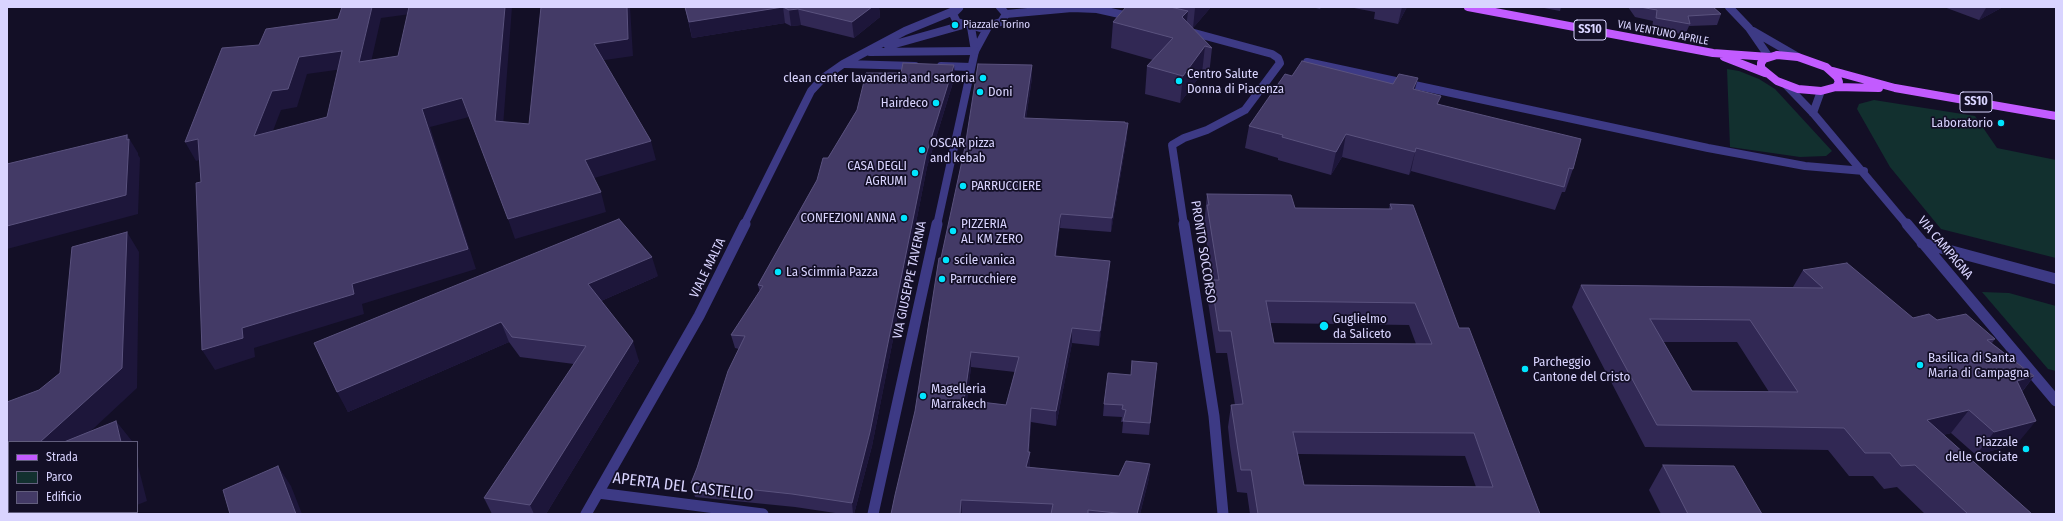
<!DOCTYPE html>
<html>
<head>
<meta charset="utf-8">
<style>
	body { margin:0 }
	#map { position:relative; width:2063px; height:521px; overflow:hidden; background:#130f26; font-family:"Fira Sans Condensed",sans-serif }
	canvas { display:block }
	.frame { position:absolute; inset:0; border:8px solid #d9d4ff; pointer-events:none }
	.legend { position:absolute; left:8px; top:441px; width:130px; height:72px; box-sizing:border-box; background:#130f26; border:1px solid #625e7d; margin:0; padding:5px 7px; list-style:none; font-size:12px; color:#d9d4ff }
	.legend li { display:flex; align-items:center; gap:8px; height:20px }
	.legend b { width:20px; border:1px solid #625e7d }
</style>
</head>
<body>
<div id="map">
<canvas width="2063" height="521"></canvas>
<div class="frame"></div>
<ul class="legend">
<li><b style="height:5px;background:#c25bff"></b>Strada</li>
<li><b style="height:11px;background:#12302f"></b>Parco</li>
<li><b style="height:11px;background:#433a66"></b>Edificio</li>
</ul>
</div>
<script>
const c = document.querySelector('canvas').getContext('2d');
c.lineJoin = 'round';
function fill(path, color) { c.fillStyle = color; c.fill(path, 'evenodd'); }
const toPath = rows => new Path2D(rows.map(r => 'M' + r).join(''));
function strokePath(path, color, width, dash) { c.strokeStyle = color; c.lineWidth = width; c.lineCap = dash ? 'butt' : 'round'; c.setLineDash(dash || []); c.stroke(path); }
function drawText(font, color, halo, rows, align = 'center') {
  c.font = font + ' "Fira Sans Condensed",sans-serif'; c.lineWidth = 3.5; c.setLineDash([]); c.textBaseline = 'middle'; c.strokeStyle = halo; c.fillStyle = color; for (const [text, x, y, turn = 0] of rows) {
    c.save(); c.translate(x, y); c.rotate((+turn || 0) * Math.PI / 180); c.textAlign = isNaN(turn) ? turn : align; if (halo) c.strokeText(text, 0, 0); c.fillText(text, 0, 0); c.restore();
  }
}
fill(toPath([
	[1727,69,1739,71,1759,79,1775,89,1832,151,1826,156,1800,157,1730,147],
	[1874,100,1975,116,1997,148,2056,160,2056,258,1941,229,1890,167,1857,109,1859,104],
	[1982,292,2009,293,2056,306,2056,371,2048,369]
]), '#12302f');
strokePath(toPath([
	[1729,7,1749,28,1769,57],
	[1006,14,1072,8,1097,9,1133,17],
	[971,27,975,51],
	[1753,31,1798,57],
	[1307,62,1708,148,1805,166,1864,171],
	[1786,85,1813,113,1907,225],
	[1813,113,1821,91],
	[937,225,975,51,988,27],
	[1184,225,1172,145,1184,138,1207,130,1245,110,1280,63,1278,58,1272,54,1187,31]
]), '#3d3a85', 8);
strokePath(toPath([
	[1184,224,1214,416,1223,514],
	[1907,224,2056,401],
	[1922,243,2056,279],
	[598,493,763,514],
	[873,514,937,224]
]), '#3d3a85', 11);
strokePath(toPath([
	[959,8,953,14,957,22,980,28,1001,22,1006,14,1000,7],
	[888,46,963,25],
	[870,52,975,51],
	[845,64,915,66],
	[941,66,971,67],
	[744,225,811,91,823,78,843,64,905,31,956,10]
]), '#3d3a85', 8);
strokePath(toPath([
	[586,514,699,316,745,224]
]), '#3d3a85', 11);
strokePath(toPath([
	[1468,7,1713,53,1769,57],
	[1777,55,1798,57,1826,67,1837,77,1839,82,1836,87,1821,91,1798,89,1777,81,1761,68,1761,63,1764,59,1777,55],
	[1724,57,1765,73],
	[1833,71,1895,88,2056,116],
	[1836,87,1879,88]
]), '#c25bff', 8);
fill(toPath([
	[685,7,879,7,880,17,854,38,801,25,791,26,785,23,692,38],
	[1126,7,1211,7,1193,28,1192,28,1212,48,1209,75,1202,73,1180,103,1145,94,1147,66,1153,60,1111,48,1113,22],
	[1312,7,1321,7,1320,9],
	[1349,7,1407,7,1398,24,1374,19,1375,12],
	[1539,7,1561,7,1560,11],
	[1628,7,1713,7,1721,14,1717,25,1689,26,1685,35,1652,28,1653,21,1635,17],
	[1944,7,2003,7,1979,20],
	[1032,65,1032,78,1026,118,1127,137,1111,232,1060,228,1059,232,1056,256,1109,275,1099,346,1072,343,1056,426,1031,422,1029,452,1030,452,1030,468,1119,476,1150,464,1149,478,1140,514,891,514,915,411,941,258],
	[971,367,1015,372,1006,405,967,400],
	[955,76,927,167,872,446,854,514,842,514,795,507,695,497,691,483,697,468,739,349,735,348,731,335,760,292,758,285,817,180,828,158,857,110],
	[1292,76,1415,89,1439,104,1573,169,1565,192,1562,192,1555,210,1411,171,1409,175,1342,157,1331,175,1278,160,1278,158,1245,148,1249,126],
	[1207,194,1295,208,1389,209,1390,204,1459,328,1540,514,1250,514,1247,493,1237,492,1230,446,1228,427,1231,405,1235,405,1227,353,1216,353,1208,302,1211,280,1212,280,1204,226],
	[1270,323,1409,325,1416,344,1274,343],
	[1298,454,1465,456,1476,487,1304,485],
	[1803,270,1913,318,1937,320,1995,339,1992,343,2034,376,2022,392,2017,444,1976,455,1951,433,1943,435,2032,514,1925,514,1897,487,1884,489,1873,476,1849,476,1828,450,1645,447,1572,307,1581,285,1793,287],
	[1663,342,1737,342,1769,392,1692,391],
	[658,276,601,301,639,361,546,514,492,514,484,498,574,364,520,357,509,342,348,412,314,343],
	[1157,363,1149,435,1122,433,1123,422,1121,422,1122,417,1103,416,1104,404,1131,375],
	[1663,465,1762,514,1661,514,1649,490]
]), '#312854');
fill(toPath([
	[372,7,415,7,418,13,381,18,367,80,359,62],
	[505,7,512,7,502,140,495,121],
	[627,7,630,7,633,56,598,61,594,44],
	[783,7,785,23,692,38,689,22],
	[872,7,879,7,880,17,854,38,852,22],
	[1196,7,1211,7,1193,28,1195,8],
	[1402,7,1407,7,1398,24],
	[1987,7,2003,7,1979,20,1986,8],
	[798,9,801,25,791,26,789,10],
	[1188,11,1185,38,1182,17],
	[1205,46,1202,73,1180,103,1183,76],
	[342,51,350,68,307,74,297,107,281,110,264,154,254,136,272,91,299,57],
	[954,65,955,76,927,167,872,446,854,514,853,514,852,503,926,155],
	[1032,65,1032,78,1024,131,1024,118],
	[1418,78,1412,100,1413,89],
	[462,98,469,117,430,127,476,269,362,304,364,314,254,348,255,357,215,370,202,350,242,328,352,284,422,109],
	[1128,123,1127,137,1111,232,1112,218],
	[1346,134,1342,157,1331,175,1336,152],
	[127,135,138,153,138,155,140,158,138,214,7,249,7,226,127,140],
	[198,139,208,158,196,161,185,142],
	[651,141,656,160,591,179,585,160],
	[1416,148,1411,171,1409,175,1415,152],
	[601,192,606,212,515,239,508,219],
	[1061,214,1060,228,1059,232,1055,270,1055,256,1060,218],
	[127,232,139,252,137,388,79,442,40,442],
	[652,257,658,276,594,304,588,284],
	[1110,261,1109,275,1099,346,1100,331],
	[501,322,509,342,348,412,337,392],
	[1072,328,1072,343,1056,426,1056,411],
	[633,341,639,361,546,514,534,514,530,505],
	[971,352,971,367,965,415,964,400],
	[2034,376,2016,399,2017,381],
	[1031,408,1031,422,1028,460,1030,452,1030,466,1026,482,1026,467],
	[1969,410,1951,433,1910,443,1927,420],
	[116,421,132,441,132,442,121,442],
	[2036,421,2017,444,1976,455,1994,432],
	[137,462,147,501,137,505],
	[1150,464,1149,478,1140,514,1137,514],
	[278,466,291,486,302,514,296,514],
	[961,500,962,514,960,514],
	[58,512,121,512,117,514,54,514]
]), '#1d163a');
const building = toPath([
	[342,7,372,7,359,62,398,56,409,7,505,7,495,121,529,124,541,7,627,7,628,39,594,44,651,141,585,160,601,192,508,219,462,98,422,109,468,249,352,284,354,294,242,328,243,338,202,350,196,183,201,182,198,139,185,142,222,48,259,45,266,29,338,19,342,7],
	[342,51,327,117,254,136,272,91,288,89,299,57,342,51],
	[685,7,872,7,852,22,798,9,789,10,783,7,689,22,685,7],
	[1126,7,1170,7,1188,11,1182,17,1212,48,1205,46,1183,76,1147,66,1173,38,1113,22,1126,7],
	[1640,7,1713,7,1721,14,1688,16,1690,24,1656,18,1657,10,1640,7],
	[1302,61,1393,84,1399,74,1418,78,1413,89,1441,96,1437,104,1581,139,1573,169,1569,168,1564,187,1416,148,1415,152,1346,134,1336,152,1282,137,1283,135,1249,126,1285,74,1292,76,1302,61],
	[903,63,954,65,926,155,870,432,852,503,792,494,691,483,697,468,728,371,745,336,731,335,763,286,758,285,817,180,823,158,828,158,857,110,866,73,901,73,903,63],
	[978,64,1032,65,1024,118,1125,122,1125,123,1128,123,1112,218,1061,214,1060,218,1055,256,1110,261,1100,331,1072,328,1056,411,1031,408,1028,452,1030,452,1026,467,1119,476,1126,461,1150,464,1137,514,1126,514,1088,510,1088,514,1051,514,1053,504,961,500,960,514,891,514,895,495,915,411,939,258,941,258,965,147,978,64],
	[971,352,1019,357,1006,405,964,400,971,352],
	[127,135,127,140,129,139,126,195,7,226,7,164,127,135],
	[1207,194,1291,195,1295,208,1392,209,1390,204,1413,205,1459,328,1469,328,1540,514,1258,514,1251,470,1241,470,1234,424,1231,405,1243,404,1231,331,1219,331,1216,312,1211,280,1219,280,1207,205,1209,205,1207,194],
	[1266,301,1415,303,1432,344,1274,343,1266,301],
	[1293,432,1474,433,1493,487,1304,485,1293,432],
	[619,219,652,257,588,284,633,341,530,505,484,498,586,346,512,337,501,322,337,392,314,343,619,219],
	[127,232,122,368,40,442,9,442,9,512,58,512,54,514,7,514,7,402,39,390,60,373,72,247,127,232],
	[1847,263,1913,318,1929,314,1937,320,1966,314,1995,339,1987,340,2034,376,2017,381,2036,421,1994,432,1969,410,1927,420,2032,514,1968,514,1915,465,1901,466,1890,453,1865,453,1844,428,1657,425,1581,285,1823,288,1803,270,1847,263],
	[1650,319,1750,320,1798,392,1692,391,1650,319],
	[1132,361,1157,363,1150,423,1123,421,1126,410,1122,409,1123,405,1104,404,1108,373,1131,375,1132,361],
	[116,421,121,442,64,442,116,421],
	[1663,465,1734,466,1762,514,1688,514,1663,465],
	[278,466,296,514,230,514,223,490,278,466]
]);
fill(building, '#433a66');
strokePath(building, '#5a527e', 1);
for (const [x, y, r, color] of [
	[955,25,4,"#00e5ff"],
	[983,78,4,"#00e5ff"],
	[1179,81,4,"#00e5ff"],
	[980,92,4,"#00e5ff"],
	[936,103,4,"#00e5ff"],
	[2001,123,4,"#00e5ff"],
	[922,150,4,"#00e5ff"],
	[915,173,4,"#00e5ff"],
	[963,186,4,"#00e5ff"],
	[904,218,4,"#00e5ff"],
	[953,231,4,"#00e5ff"],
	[946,260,4,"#00e5ff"],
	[778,272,4,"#00e5ff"],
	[942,279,4,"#00e5ff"],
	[1324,326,5,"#00e5ff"],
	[1920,365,4,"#00e5ff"],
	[1525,369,4,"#00e5ff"],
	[923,396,4,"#00e5ff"],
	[2026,449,4,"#00e5ff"]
]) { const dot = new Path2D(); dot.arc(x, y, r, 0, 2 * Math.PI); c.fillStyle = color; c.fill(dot); strokePath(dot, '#130f26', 1.5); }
drawText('11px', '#d9d4ff', '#130f26', [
	["Piazzale Torino",963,25]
], 'left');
drawText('11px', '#d9d4ff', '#130f26', [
	["VIA VENTUNO APRILE",1663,33,11]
]);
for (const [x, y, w] of [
	[1590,30,32],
	[1976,102,32]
]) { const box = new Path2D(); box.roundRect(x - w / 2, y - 10, w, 20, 3); c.fillStyle = '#130f26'; c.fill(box); strokePath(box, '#d9d4ff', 1); }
drawText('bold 12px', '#d9d4ff', null, [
	["SS10",1590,30],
	["SS10",1976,102]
]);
drawText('13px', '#d9d4ff', '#130f26', [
	["Centro Salute",1187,74],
	["Donna di Piacenza",1187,89],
	["clean center lavanderia and sartoria",975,78,"right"],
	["Doni",988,92],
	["Hairdeco",928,103,"right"],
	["Laboratorio",1993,123,"right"],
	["OSCAR pizza",930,143],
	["and kebab",930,158],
	["CASA DEGLI",907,166,"right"],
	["AGRUMI",907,181,"right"],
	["PARRUCCIERE",971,186],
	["CONFEZIONI ANNA",896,218,"right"],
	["PIZZERIA",961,224],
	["AL KM ZERO",961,239],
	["scile vanica",954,260],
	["La Scimmia Pazza",786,272],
	["Parrucchiere",950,279],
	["Guglielmo",1333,319],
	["da Saliceto",1333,334],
	["Basilica di Santa",1928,358],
	["Maria di Campagna",1928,373],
	["Parcheggio",1533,362],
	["Cantone del Cristo",1533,377],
	["Magelleria",931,389],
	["Marrakech",931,404],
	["Piazzale",2018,442,"right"],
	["delle Crociate",2018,457,"right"]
], 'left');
drawText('13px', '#d9d4ff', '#130f26', [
	["VIA CAMPAGNA",1945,248,50],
	["PRONTO SOCCORSO",1203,252,81],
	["VIALE MALTA",708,268,-64],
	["VIA GIUSEPPE TAVERNA",910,280,-78]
]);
drawText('16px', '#d9d4ff', '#130f26', [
	["APERTA DEL CASTELLO",683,487,7]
]);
</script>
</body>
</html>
